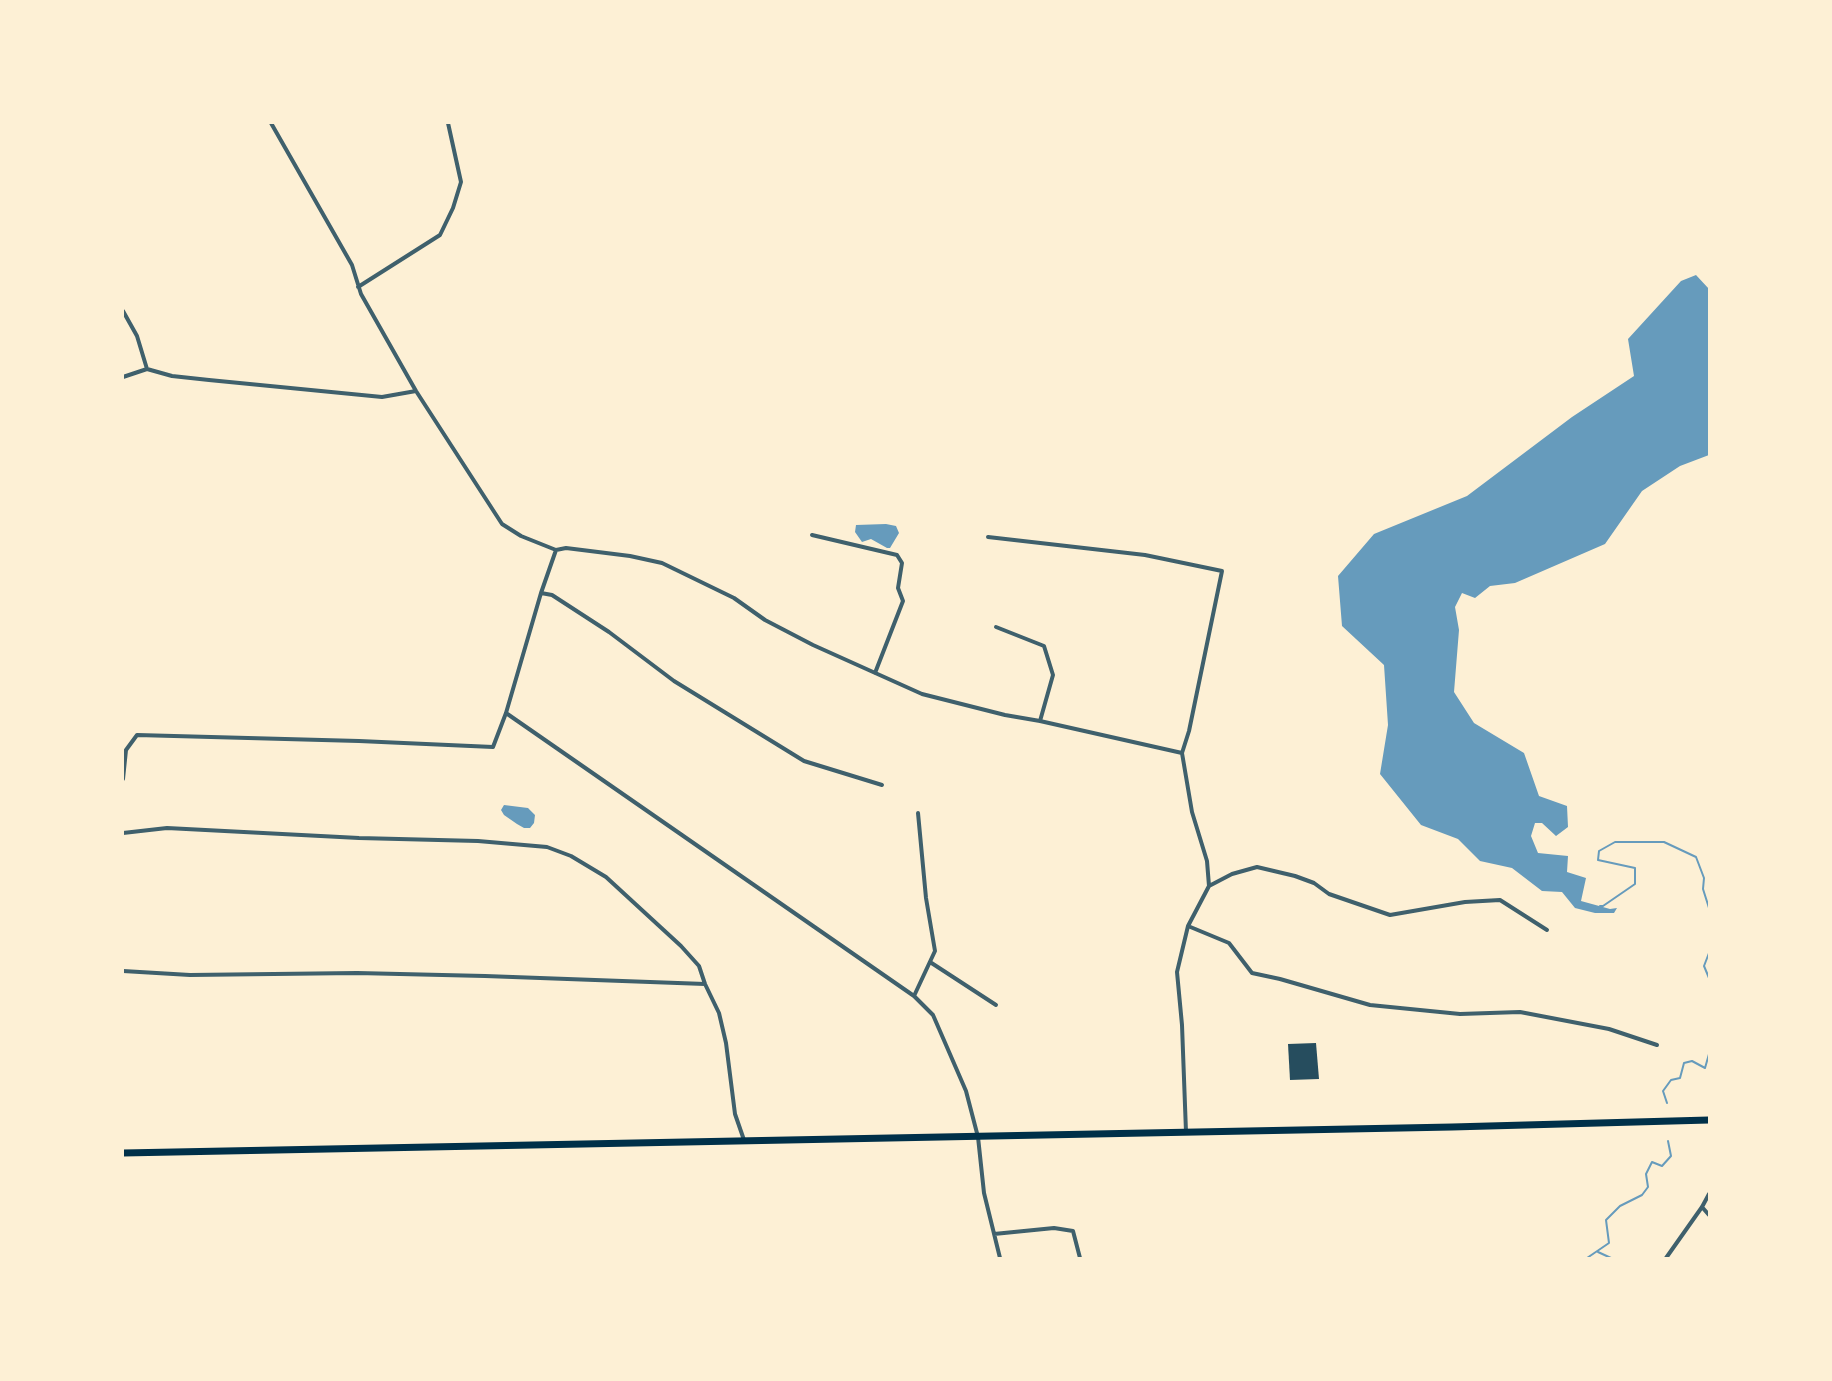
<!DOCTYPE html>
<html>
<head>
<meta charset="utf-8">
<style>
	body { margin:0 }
	#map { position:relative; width:1832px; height:1381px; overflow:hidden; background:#fdf0d5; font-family:Rubik,sans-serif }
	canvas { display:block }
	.frame { position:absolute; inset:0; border:124px solid #fdf0d5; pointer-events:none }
</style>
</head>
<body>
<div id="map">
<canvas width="1832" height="1381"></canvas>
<div class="frame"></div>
</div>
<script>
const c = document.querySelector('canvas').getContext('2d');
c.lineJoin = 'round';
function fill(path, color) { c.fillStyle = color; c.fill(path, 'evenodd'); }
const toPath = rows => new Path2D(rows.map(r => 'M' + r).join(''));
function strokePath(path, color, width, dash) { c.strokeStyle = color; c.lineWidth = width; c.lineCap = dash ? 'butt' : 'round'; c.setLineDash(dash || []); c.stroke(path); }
fill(toPath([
	[1696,275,1709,289,1709,455,1680,466,1642,491,1605,544,1515,583,1490,586,1475,598,1462,593,1455,607,1459,630,1454,692,1474,723,1524,753,1539,796,1567,806,1568,827,1556,836,1542,823,1535,823,1531,836,1538,853,1568,856,1567,872,1586,878,1581,901,1610,909,1617,908,1614,913,1595,913,1575,908,1562,892,1542,891,1512,868,1480,861,1458,839,1421,825,1380,774,1388,725,1384,665,1342,626,1338,576,1374,534,1467,496,1572,417,1634,376,1628,339,1681,281],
	[886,524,896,526,899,533,890,548,887,548,871,539,862,542,855,532,856,525],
	[504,805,528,808,535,815,534,823,530,828,524,828,517,824,504,815,501,810]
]), '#669bbc');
strokePath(toPath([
	[1600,906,1603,906,1635,884,1635,868,1598,860,1599,851,1615,842,1664,842,1696,857,1704,878,1703,889,1709,908],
	[1709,953,1704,966,1709,978],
	[1667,1103,1663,1091,1671,1080,1680,1078,1684,1063,1692,1061,1705,1068,1709,1054],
	[1598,1252,1611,1258],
	[1552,1258,1554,1258],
	[1587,1258,1609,1243,1606,1220,1620,1206,1642,1195,1648,1187,1646,1174,1652,1162,1662,1166,1671,1156,1668,1141]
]), '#669bbc', 2);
fill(toPath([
	[1316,1043,1319,1079,1290,1080,1288,1044]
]), '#264d5e');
strokePath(toPath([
	[271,123,352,265,361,294,416,391,502,524,521,536,556,550,566,548,630,556,662,563,734,598,765,620,813,645,922,694,1005,715,1040,721,1182,753],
	[358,287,440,235,453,208,461,182,448,123],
	[123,311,137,336,147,369],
	[123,377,147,369,172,376,209,380,382,397,416,391],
	[812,535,897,555,902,563,898,588,903,601,875,673],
	[988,537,1145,555,1222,571,1189,731,1182,753,1192,812,1207,861,1209,886,1188,926,1177,972,1182,1025,1186,1132],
	[541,593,552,595,609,632,674,681,804,761,882,785],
	[996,627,1044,646,1053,675,1040,721],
	[506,713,914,996,933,1015,966,1091,978,1137,984,1193,1000,1258],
	[123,779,126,750,137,735,359,741,493,747,506,713,541,593,556,550],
	[123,833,167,828,359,838,478,841,547,847,571,856,606,877,681,946,699,966,705,984,719,1013,726,1043,735,1114,744,1140],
	[1209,886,1232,874,1257,867,1295,876,1314,883,1329,894,1390,915,1465,902,1500,900,1547,930],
	[1188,926,1229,943,1252,973,1280,979,1370,1005,1460,1014,1520,1012,1609,1029,1657,1045],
	[930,962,996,1005],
	[123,971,190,975,357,973,485,976,705,984],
	[914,996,935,951,926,898,918,813],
	[1702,1207,1709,1215],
	[994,1234,1054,1228,1073,1231,1080,1258],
	[1666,1258,1702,1207,1709,1194]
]), '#3f606c', 4);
strokePath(toPath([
	[123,1153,1452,1127,1709,1120]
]), '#003049', 7);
</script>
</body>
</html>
